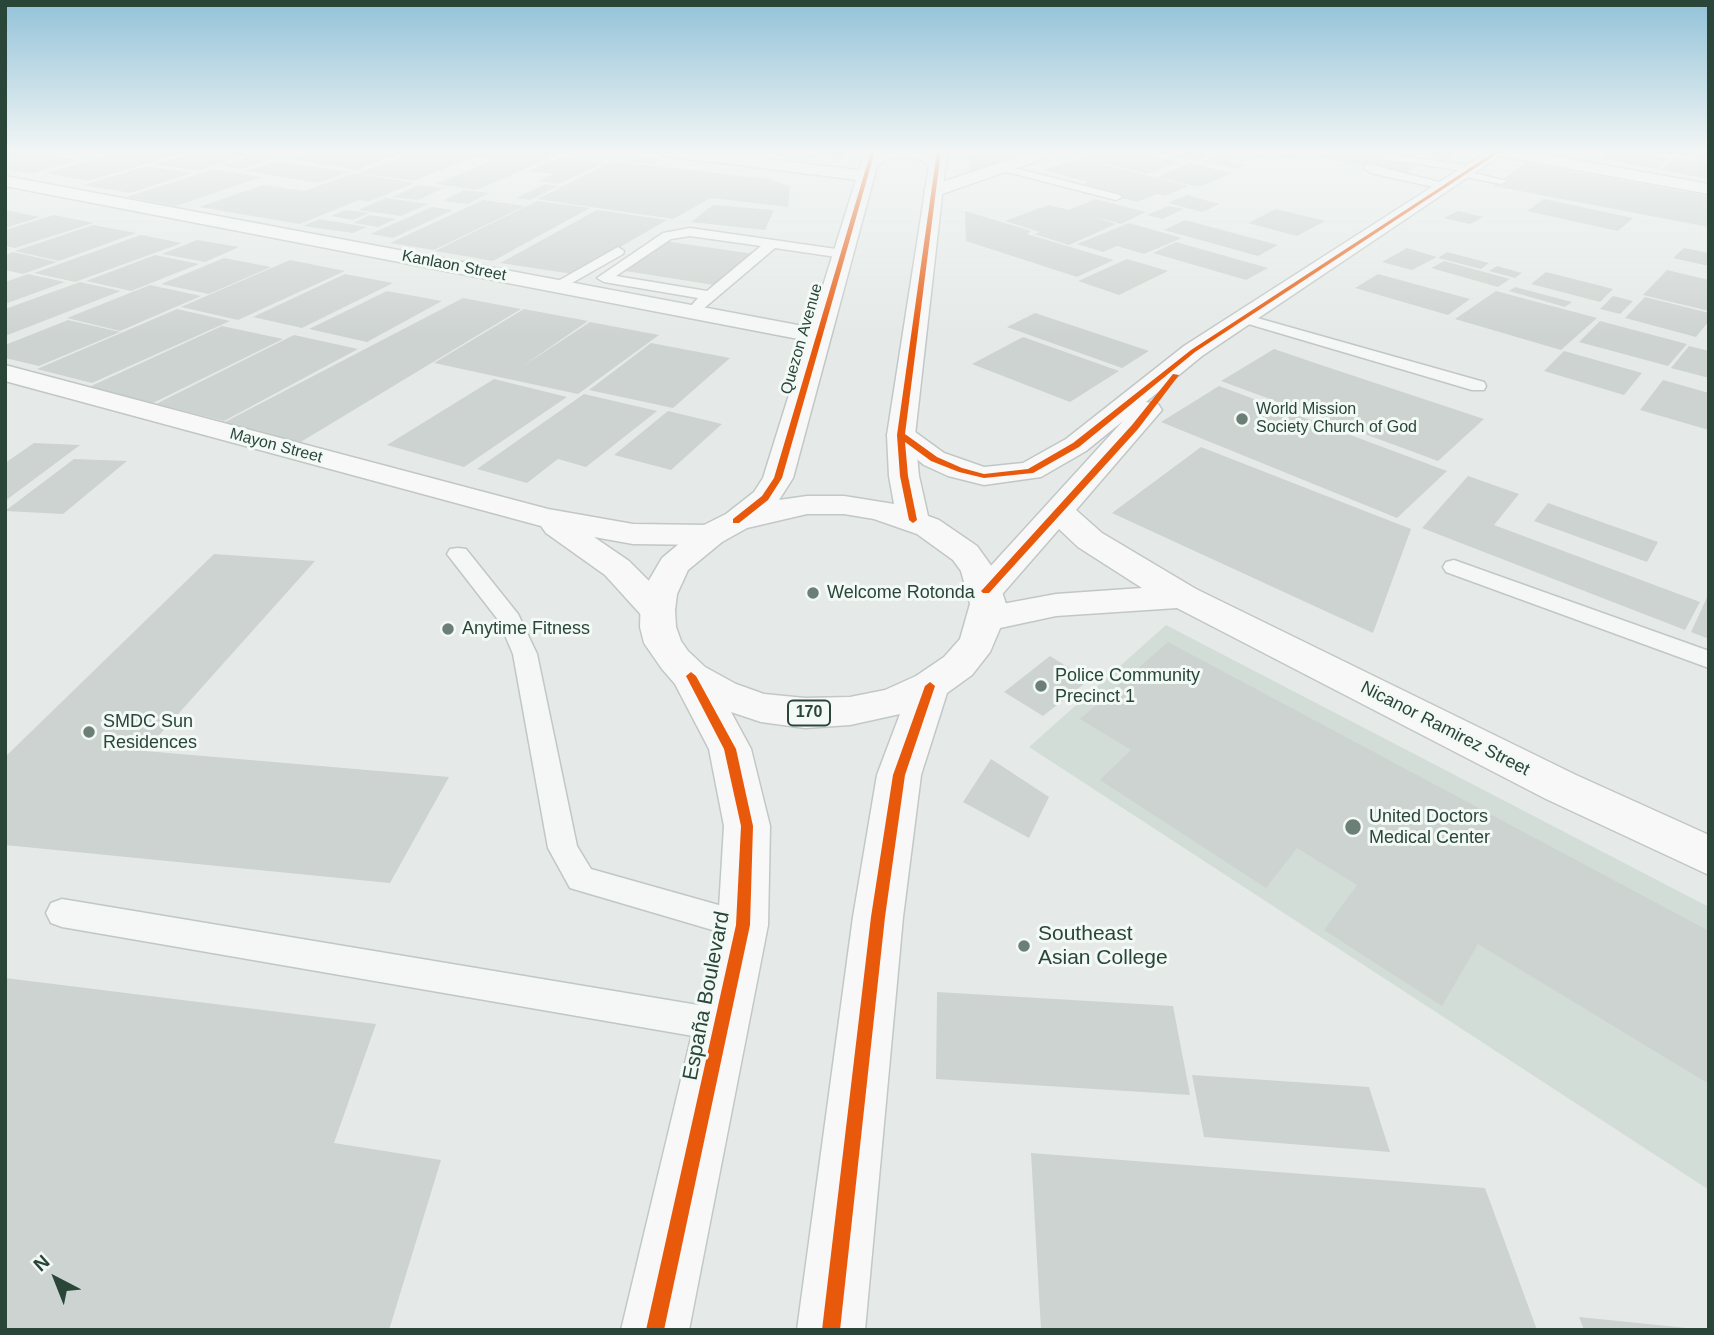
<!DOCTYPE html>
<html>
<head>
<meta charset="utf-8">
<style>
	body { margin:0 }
	#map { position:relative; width:1714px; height:1335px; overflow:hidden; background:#e5eae8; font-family:Helvetica,sans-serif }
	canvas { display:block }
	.frame { position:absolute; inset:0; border:7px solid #294638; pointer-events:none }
	.north { position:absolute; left:21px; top:1244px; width:70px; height:70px; -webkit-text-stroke:5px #f3f9f6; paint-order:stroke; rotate:318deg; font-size:19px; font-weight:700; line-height:28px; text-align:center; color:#294638 }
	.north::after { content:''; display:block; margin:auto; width:24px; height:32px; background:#294638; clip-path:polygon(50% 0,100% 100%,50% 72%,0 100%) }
</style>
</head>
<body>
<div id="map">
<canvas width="1714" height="1335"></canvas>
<div class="frame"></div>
<div class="north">N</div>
</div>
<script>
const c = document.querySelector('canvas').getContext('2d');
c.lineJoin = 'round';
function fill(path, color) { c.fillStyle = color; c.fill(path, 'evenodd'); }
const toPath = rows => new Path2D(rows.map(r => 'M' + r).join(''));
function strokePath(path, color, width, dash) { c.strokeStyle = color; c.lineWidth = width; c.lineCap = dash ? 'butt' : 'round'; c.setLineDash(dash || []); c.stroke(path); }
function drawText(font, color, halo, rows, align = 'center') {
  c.font = font + ' Helvetica,sans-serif'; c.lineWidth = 6; c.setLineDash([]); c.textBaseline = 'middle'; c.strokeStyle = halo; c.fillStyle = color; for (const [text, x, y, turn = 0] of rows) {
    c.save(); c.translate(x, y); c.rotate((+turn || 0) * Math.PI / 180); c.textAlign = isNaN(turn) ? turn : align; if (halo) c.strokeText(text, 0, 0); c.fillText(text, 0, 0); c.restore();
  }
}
fill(toPath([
	[719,151,846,151,844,160,717,152],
	[1166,625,1709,907,1709,1190,1029,747]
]), '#d3ddd8');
fill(toPath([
	[5,151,35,151,35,152,5,160],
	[124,151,186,152,88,181,45,173],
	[198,151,227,151,250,154,198,171,155,164],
	[322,151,345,152,407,151,357,170,295,160],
	[417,151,552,151,563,152,477,190,436,184,494,160,474,157,414,181,358,173],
	[969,151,1032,151,969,173],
	[1096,151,1131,151,1178,162,1148,174,1079,157],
	[1193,151,1212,155,1197,161,1159,152],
	[1229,151,1255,151,1268,155,1262,158,1244,154,1236,157,1222,154],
	[1277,151,1309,151,1292,159,1269,154],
	[1313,151,1354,151,1421,164,1403,174,1306,154],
	[1430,151,1461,151,1446,160,1423,155],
	[1602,151,1627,151,1669,158,1657,169,1601,159,1608,153],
	[1661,151,1709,151,1709,161,1660,152],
	[37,153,78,160,31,174,5,169,5,162],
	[255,154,277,157,242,169,220,166],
	[1219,155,1235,158,1227,161,1245,165,1237,169,1202,161],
	[559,157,603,163,559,184,538,181,554,174,529,171],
	[641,157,663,159,653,164,632,162],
	[1676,157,1709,162,1709,179,1661,170],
	[1079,158,1189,186,1165,196,1157,194,1137,202,1079,186,1088,182,1043,170],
	[275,161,349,172,319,183,245,171],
	[613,161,769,179,790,186,788,207,711,198,673,219,537,199],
	[1190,163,1233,173,1199,187,1156,177],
	[1526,163,1709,196,1709,227,1493,186],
	[147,166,193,173,130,193,83,185],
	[214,169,262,177,176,206,126,197],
	[354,173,415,183,368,202,359,200,300,224,199,207,263,185,304,191],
	[545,184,559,186,530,200,516,198],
	[418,185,444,188,418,200,392,197],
	[464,190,489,193,468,204,443,201],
	[1187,195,1220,204,1202,212,1168,203],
	[386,198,428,204,401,216,358,210],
	[1095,199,1146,212,1121,224,1091,216,1116,224,1069,245,1034,234,1040,232,1005,221,1048,205,1069,210],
	[1544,199,1633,218,1618,231,1527,211],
	[483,200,525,206,434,250,390,243],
	[537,201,590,208,493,261,435,251],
	[713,205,774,210,765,230,691,222],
	[1168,206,1184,209,1162,219,1147,215],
	[432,207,453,210,393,238,370,234],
	[1276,209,1325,221,1297,236,1248,223],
	[5,210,40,217,5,228],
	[346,210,369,213,353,220,331,216],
	[597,210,667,220,573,274,500,263],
	[965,211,1031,231,1027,234,1114,260,1077,277,966,241],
	[1458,211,1483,217,1470,224,1444,218],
	[54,215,93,223,15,248,5,246,5,230],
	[370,215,396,219,378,227,353,223],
	[319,219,367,227,353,233,303,226],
	[1185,220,1278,245,1258,256,1164,230],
	[1129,223,1182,238,1144,254,1117,246,1103,252,1077,244],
	[93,225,136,233,59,261,15,251],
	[141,235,182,243,75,282,34,273],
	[197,240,239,247,205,262,162,254],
	[664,241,754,254,714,285,619,270],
	[1176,242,1268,268,1246,280,1153,253],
	[1407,248,1437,257,1412,270,1382,262],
	[1684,248,1709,253,1709,266,1673,258],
	[13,252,57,262,23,274,5,270,5,255],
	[1447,252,1489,263,1481,269,1438,258],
	[155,255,199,264,131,291,86,281],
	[224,258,271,267,209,294,161,284],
	[1127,259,1168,271,1119,295,1078,281],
	[290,260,345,271,238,320,181,307],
	[1444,261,1510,279,1498,287,1431,268],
	[1497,266,1522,273,1515,278,1489,271],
	[1667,270,1709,280,1709,311,1643,295],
	[1546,272,1613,289,1600,302,1531,284],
	[28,274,65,282,5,304,5,282],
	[345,274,393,283,302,328,253,317],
	[1378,274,1470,299,1448,315,1355,288],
	[80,282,121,291,5,336,5,309],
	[150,285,201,296,120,331,67,318],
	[1515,287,1572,302,1565,307,1509,291],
	[387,291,442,301,367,342,309,329],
	[1496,291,1597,318,1561,350,1455,319],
	[1613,296,1633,301,1620,314,1600,309],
	[1645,297,1709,313,1709,321,1696,337,1625,318],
	[463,298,521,309,299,443,223,423],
	[177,309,230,321,92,383,37,369],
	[524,309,588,321,520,368,590,322,659,335,578,394,434,363],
	[1035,313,1149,351,1122,368,1007,327],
	[68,320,120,332,39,366,5,358,5,345],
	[1600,321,1687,344,1668,366,1579,342],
	[222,326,283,339,153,403,89,387],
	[294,335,358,349,224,421,156,404],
	[1023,337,1119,371,1070,402,972,364],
	[651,343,730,358,673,408,589,390],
	[1689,346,1709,351,1709,378,1671,368],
	[1274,349,1321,365,1484,419,1438,461,1221,381],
	[1564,351,1642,373,1624,395,1544,371],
	[494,379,567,397,464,467,387,445],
	[1663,380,1709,393,1709,430,1640,410],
	[1219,386,1447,471,1397,518,1161,422],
	[584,394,657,411,586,467,558,459,527,483,477,469],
	[668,411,722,424,671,470,614,455],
	[34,443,80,445,5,501,5,463],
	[1201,447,1411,529,1373,633,1112,513],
	[74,459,127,461,63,514,5,511],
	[1468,476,1519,494,1494,525,1700,602,1685,630,1422,528],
	[1548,503,1658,542,1647,562,1534,521],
	[214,554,315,561,145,751,449,777,390,883,5,845,5,757],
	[1709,593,1709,639,1691,632],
	[1168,642,1709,931,1709,1084,1478,944,1442,1006,1324,930,1357,885,1297,848,1266,888,1100,780,1131,750,1080,719],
	[1050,656,1089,680,1043,716,1004,692],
	[991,759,1049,797,1029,838,963,802],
	[5,978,376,1024,334,1143,441,1160,389,1330,5,1330],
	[937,992,1173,1006,1190,1095,936,1079],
	[1192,1075,1369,1087,1390,1152,1204,1137],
	[1031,1153,1485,1188,1537,1330,1041,1330],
	[1579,1317,1687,1328,1687,1330,1584,1330]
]), '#cdd3d0');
const lane = toPath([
	[741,151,752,151,740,162,732,162,732,158,741,151],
	[1386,154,1473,166,1478,169,1470,172,1507,181,1501,184,1461,176,1460,174,1465,171,1382,159,1381,157,1386,154],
	[1368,164,1451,185,1453,187,1447,190,1371,173,1363,167,1368,164],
	[1003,165,1120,195,1122,197,1116,200,999,170,999,166,1003,165],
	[690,228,843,250,850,254,843,258,775,248,703,309,698,310,691,306,698,298,604,282,597,278,663,233,690,228],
	[690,236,761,246,707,291,616,276,671,239,690,236],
	[618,247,624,251,623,254,563,288,553,288,551,285,618,247],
	[1243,314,1484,382,1486,386,1484,390,1472,390,1238,321,1236,318,1243,314],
	[458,548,466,549,518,614,537,654,577,846,591,869,754,915,759,925,754,935,743,939,570,888,548,848,513,654,499,621,447,554,450,549,458,548],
	[1454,560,1709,651,1709,668,1446,572,1443,567,1446,562,1454,560],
	[62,899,722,1009,734,1013,739,1025,734,1037,722,1041,62,927,51,923,46,913,51,903,62,899]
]);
const street = toPath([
	[656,151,702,151,866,171,875,176,866,181,664,156,656,151],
	[1036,151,1059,151,1057,154,939,195,927,195,924,191,927,187,1036,151],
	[1492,151,1526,151,1709,184,1709,194,1500,156,1492,151],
	[5,176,819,329,828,331,831,336,828,341,819,343,5,186,5,176]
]);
const secondary = toPath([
	[1488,151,1507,151,1202,356,1146,402,1158,404,1162,410,1076,510,1102,533,1196,589,1576,775,1709,835,1709,875,1546,799,1177,608,1056,616,986,631,973,627,968,619,973,611,986,607,1056,594,1142,588,1078,547,1059,529,998,599,986,602,974,599,968,591,1123,421,1086,451,1041,477,984,485,948,476,924,465,887,435,891,429,901,426,911,429,944,453,984,467,1023,463,1066,439,1184,346,1488,151],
	[5,365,548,509,633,524,710,525,722,528,726,535,722,542,710,545,633,544,594,537,629,561,670,602,675,610,670,618,657,621,644,618,605,575,546,533,541,526,5,381,5,365]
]);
const primary = toPath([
	[865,151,947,151,915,435,919,476,928,516,939,520,977,546,995,571,1006,604,1004,619,990,652,972,675,947,693,921,775,903,917,865,1330,797,1330,853,917,877,775,900,714,850,725,805,728,761,722,731,712,751,749,770,826,768,925,689,1330,621,1330,718,925,724,826,709,749,675,684,662,669,644,643,640,627,641,594,662,558,698,528,726,514,754,492,763,478,865,151],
	[903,157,922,160,929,166,887,435,889,476,894,504,844,496,807,496,779,500,793,478,877,166,886,159,903,157],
	[807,514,844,514,874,519,917,534,953,560,961,571,970,604,960,639,944,657,916,676,885,690,850,697,805,698,764,694,736,684,705,667,688,651,681,641,676,627,675,610,677,594,688,570,722,542,747,528,807,514]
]);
strokePath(lane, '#c1c7c4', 3);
strokePath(street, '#c1c7c4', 3);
strokePath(secondary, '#c1c7c4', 3);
strokePath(primary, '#c1c8c5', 3);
fill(lane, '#f4f7f6');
fill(street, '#f4f7f6');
fill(secondary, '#f8f8f8');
fill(primary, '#f8f8f8');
fill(toPath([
	[871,151,875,151,782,478,768,500,739,523,733,523,733,519,762,496,774,478,871,151],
	[937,151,941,151,905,434,937,457,962,468,984,474,1028,469,1073,443,1191,350,1496,151,1501,151,1195,352,1079,447,1033,473,984,478,959,472,931,461,905,442,908,476,917,520,913,523,909,520,900,476,897,435,937,151],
	[1173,374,1179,375,1138,429,989,593,983,593,981,591,983,589,1132,425,1173,374],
	[691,672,696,676,736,749,753,826,750,925,664,1330,646,1330,736,925,741,826,724,749,686,676,691,672],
	[930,682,935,686,905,775,885,917,840,1330,822,1330,871,917,893,775,925,686,930,682]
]), '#e8590c');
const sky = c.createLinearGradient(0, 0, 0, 338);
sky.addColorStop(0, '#92c2d8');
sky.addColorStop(0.45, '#f3f6f5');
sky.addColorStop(1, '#f3f6f500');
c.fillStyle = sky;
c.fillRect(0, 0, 1714, 338);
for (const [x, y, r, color] of [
	[1242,419,7,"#6b7f76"],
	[813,593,7,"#6b7f76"],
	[448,629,7,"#6b7f76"],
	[1041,686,7,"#6b7f76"],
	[89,732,7,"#6b7f76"],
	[1353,827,9,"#6b7f76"],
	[1024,946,7,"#6b7f76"]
]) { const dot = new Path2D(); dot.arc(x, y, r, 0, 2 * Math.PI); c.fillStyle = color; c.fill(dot); strokePath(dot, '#f3f9f6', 2.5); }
drawText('16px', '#294638', '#f3f9f6', [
	["Kanlaon Street",454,266,11],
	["Quezon Avenue",802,339,-74],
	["Mayon Street",276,446,15]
]);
drawText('16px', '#294638', '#f3f9f6', [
	["World Mission",1256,410],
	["Society Church of God",1256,428]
], 'left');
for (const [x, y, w] of [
	[809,713,42]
]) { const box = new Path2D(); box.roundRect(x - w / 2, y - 12.5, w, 25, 5); c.fillStyle = '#f3f9f6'; c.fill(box); strokePath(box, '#294638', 2); }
drawText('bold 16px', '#294638', null, [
	["170",809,713]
]);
drawText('18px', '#294638', '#f3f9f6', [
	["Welcome Rotonda",827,593],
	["Anytime Fitness",462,629],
	["Police Community",1055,676],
	["Precinct 1",1055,697],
	["SMDC Sun",103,722],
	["Residences",103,743],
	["United Doctors",1369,817],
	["Medical Center",1369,838]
], 'left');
drawText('18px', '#294638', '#f3f9f6', [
	["Nicanor Ramirez Street",1445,729,27]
]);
drawText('21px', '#294638', '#f3f9f6', [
	["Southeast",1038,934],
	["Asian College",1038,958]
], 'left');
drawText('21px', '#294638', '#f3f9f6', [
	["España Boulevard",707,996,-79]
]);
</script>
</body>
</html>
